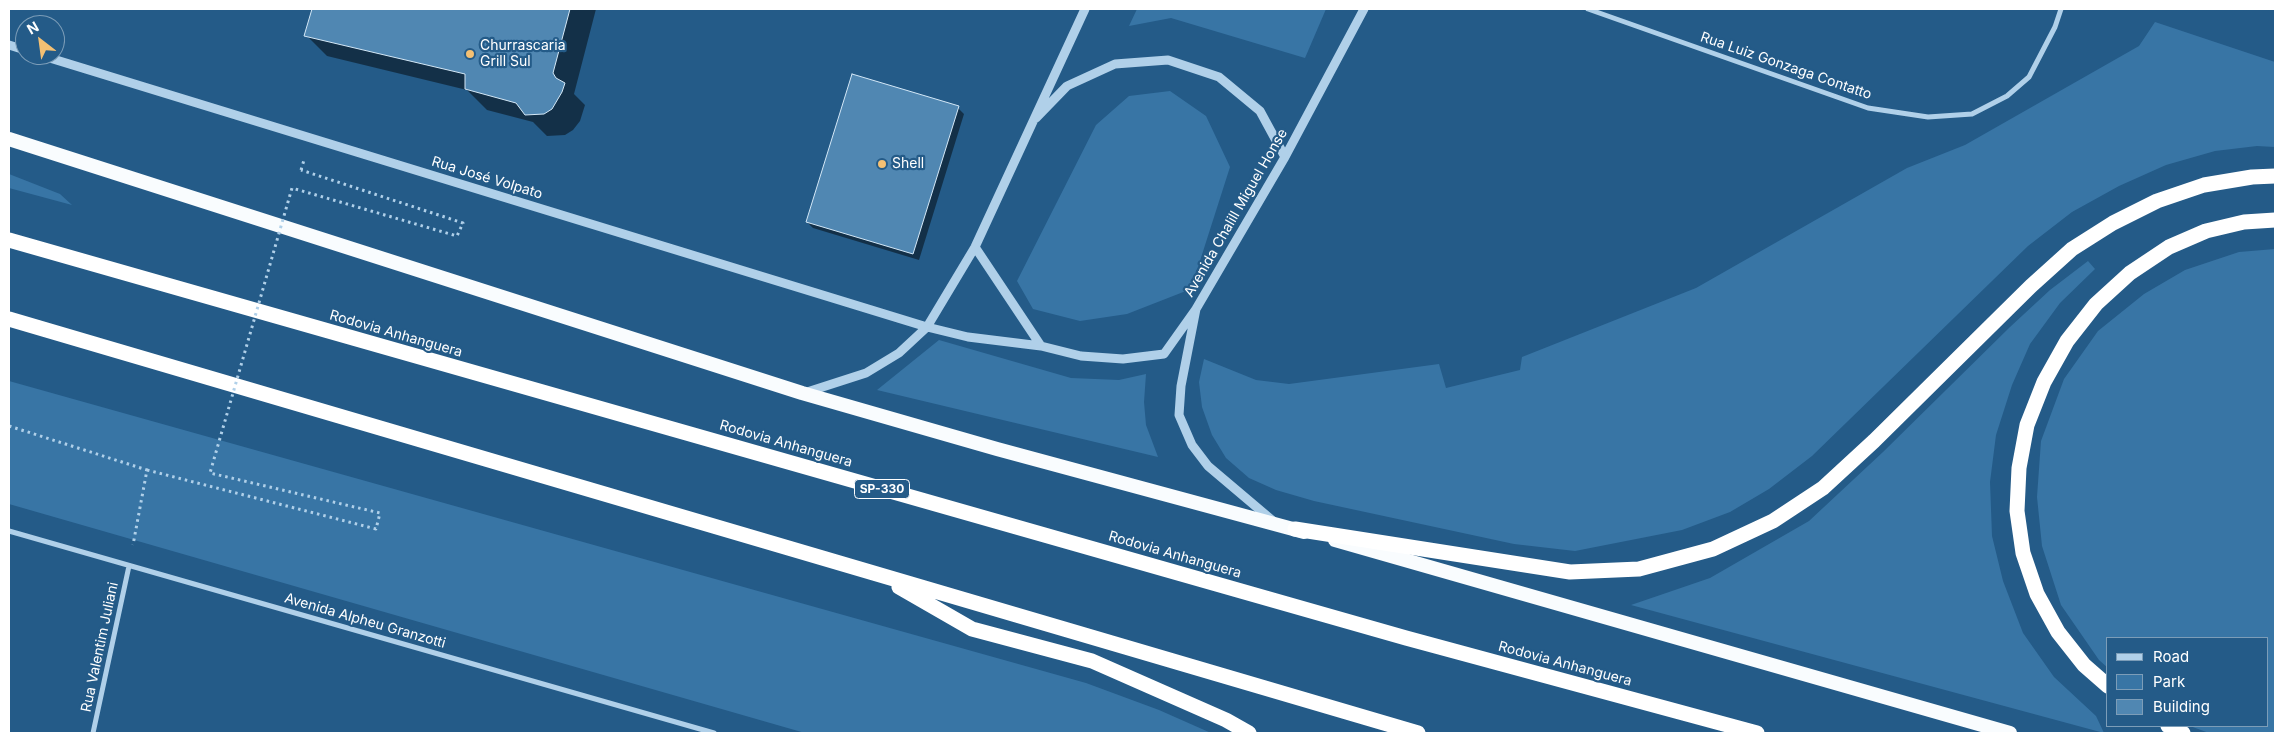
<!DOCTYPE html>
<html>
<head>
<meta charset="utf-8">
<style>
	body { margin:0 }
	#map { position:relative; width:2284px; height:742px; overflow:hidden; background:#245b88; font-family:Inter,sans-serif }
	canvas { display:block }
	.frame { position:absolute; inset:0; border:10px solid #fff; pointer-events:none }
	.legend { position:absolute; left:2106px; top:637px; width:162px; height:90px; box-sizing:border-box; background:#245b88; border:1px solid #7c9db8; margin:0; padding:6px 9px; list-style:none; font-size:15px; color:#fff }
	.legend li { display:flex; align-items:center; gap:10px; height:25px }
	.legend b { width:25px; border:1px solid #7c9db8 }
	.north { position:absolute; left:15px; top:15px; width:50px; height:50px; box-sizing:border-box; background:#245b88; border:1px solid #7c9db8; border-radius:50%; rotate:330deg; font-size:14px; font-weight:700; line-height:20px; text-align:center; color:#fff }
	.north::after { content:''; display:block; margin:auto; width:18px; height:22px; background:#f4c073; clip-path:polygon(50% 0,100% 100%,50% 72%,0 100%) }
</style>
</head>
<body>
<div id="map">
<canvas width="2284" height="742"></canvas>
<div class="frame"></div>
<ul class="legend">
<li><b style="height:6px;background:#b0d0e9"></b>Road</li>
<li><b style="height:14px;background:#3875a5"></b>Park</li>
<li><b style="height:14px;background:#5087b2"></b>Building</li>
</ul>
<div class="north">N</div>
</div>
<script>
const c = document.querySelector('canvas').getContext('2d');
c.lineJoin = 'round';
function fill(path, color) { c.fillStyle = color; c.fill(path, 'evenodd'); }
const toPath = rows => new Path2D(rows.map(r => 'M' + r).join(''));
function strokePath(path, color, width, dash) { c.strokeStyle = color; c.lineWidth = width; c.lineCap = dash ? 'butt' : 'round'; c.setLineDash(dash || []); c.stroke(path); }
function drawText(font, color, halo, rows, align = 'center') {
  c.font = font + ' Inter,sans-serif'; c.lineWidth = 4.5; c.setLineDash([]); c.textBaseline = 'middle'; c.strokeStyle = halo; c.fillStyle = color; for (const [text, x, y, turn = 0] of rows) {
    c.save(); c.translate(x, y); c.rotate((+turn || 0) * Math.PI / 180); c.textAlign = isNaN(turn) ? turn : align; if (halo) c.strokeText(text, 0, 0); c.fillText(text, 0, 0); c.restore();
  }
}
fill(toPath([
	[1137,9,1326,9,1305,58,1171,18,1129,26],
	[2155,22,2275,62,2275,147,2257,146,2215,151,2166,165,2119,186,2072,212,2028,246,1812,456,1769,489,1730,512,1682,530,1575,551,1514,544,1314,501,1276,490,1249,478,1226,458,1212,435,1202,407,1199,382,1204,359,1256,380,1289,384,1439,364,1446,388,1520,370,1522,357,1696,288,1907,168,1965,145,2139,46],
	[1170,91,1206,116,1230,167,1191,289,1127,314,1080,321,1033,309,1017,281,1096,125,1129,96],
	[9,174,60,194,72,205,9,188],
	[2275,249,2275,733,2209,733,2190,726,2268,726,2268,638,2108,638,2108,668,2099,660,2061,605,2042,546,2037,497,2041,441,2064,379,2098,331,2144,294,2185,270,2239,252],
	[2088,261,2095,269,2060,303,2030,344,2012,385,1996,435,1990,482,1992,536,2003,581,2023,633,2054,677,2096,716,2104,733,1631,605,1710,578,1809,521,1883,452,2010,327,2050,290],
	[939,340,1071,378,1119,380,1146,374,1144,402,1146,425,1158,457,877,390],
	[9,381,1086,683,1159,710,1211,733,805,733,9,504]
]), '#3875a5');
fill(toPath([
	[314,9,596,9,574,94,585,105,580,121,573,130,565,135,547,136,533,122,487,110,467,90,327,56,306,35],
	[958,108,964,114,919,260,813,228,807,222]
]), '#0007');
const building = toPath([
	[312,9,570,9,553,73,556,78,565,83,562,92,552,109,544,114,525,115,516,103,465,89,465,74,304,36,312,9],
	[852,74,959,106,913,254,806,222,852,74]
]);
fill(building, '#5087b2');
strokePath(building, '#d4e8f7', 1);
strokePath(toPath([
	[301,170,304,160],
	[9,426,147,470,133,545]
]), '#b0d0e9', 3, [2.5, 4]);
strokePath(toPath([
	[1588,9,1868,108,1928,117,1972,114,2007,96,2029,77,2055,27,2061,9],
	[9,531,714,733],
	[93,733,129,566]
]), '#b0d0e9', 5);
strokePath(toPath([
	[9,45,25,50],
	[40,55,927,327,968,337,1041,346,1081,356,1123,359,1164,354,1196,309],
	[1036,118,1067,86,1115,64,1168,60,1219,77,1260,111,1285,157],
	[975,247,1041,346],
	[804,393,866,373,899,353,927,327,975,247,1085,9],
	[1273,521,1208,466,1192,445,1179,415,1181,386,1196,309,1285,157,1364,9]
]), '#b0d0e9', 9);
strokePath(toPath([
	[9,139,802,393,997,449,1304,532],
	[1335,540,2010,733]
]), '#f9fcfe', 14);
strokePath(toPath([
	[9,240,1406,638,1757,733],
	[9,319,1418,733],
	[1295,529,1570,572,1639,569,1713,549,1773,521,1823,488,1874,441,2031,286,2072,249,2113,223,2157,201,2204,185,2252,177,2275,176],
	[899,587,972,629,1092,661,1226,720,1249,733],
	[2108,686,2084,665,2058,632,2037,594,2023,553,2017,511,2019,468,2027,425,2044,382,2067,341,2096,304,2130,273,2169,247,2206,231,2244,222,2275,220],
	[2168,726,2183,733]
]), '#fff', 15);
strokePath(toPath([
	[147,470,376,529,380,513,210,473,292,188,457,236,463,223,301,170]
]), '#b0d0e9', 3, [2.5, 4]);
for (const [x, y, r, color] of [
	[470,54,5,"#f4c073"],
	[882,164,5,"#f4c073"]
]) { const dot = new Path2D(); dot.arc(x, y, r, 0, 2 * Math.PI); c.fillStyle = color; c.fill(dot); strokePath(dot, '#245b88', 2); }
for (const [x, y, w] of [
	[882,489,55]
]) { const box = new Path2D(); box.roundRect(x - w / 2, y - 9.5, w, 19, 4); c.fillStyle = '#245b88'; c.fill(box); strokePath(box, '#fff', 1); }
drawText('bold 12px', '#fff', null, [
	["SP-330",882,489]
]);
drawText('14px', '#fff', '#245b88', [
	["Churrascaria",480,46],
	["Grill Sul",480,62],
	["Shell",892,164]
], 'left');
drawText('14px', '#fff', '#245b88', [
	["Rua Luiz Gonzaga Contatto",1786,66,19],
	["Rua José Volpato",487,178,17],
	["Avenida Chalill Miguel Honse",1236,213,-60],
	["Rodovia Anhanguera",396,334,16],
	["Rodovia Anhanguera",786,444,16],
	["Rodovia Anhanguera",1175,555,16],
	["Avenida Alpheu Granzotti",365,621,16],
	["Rua Valentim Juliani",100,647,-78],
	["Rodovia Anhanguera",1565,664,15]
]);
</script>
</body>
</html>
